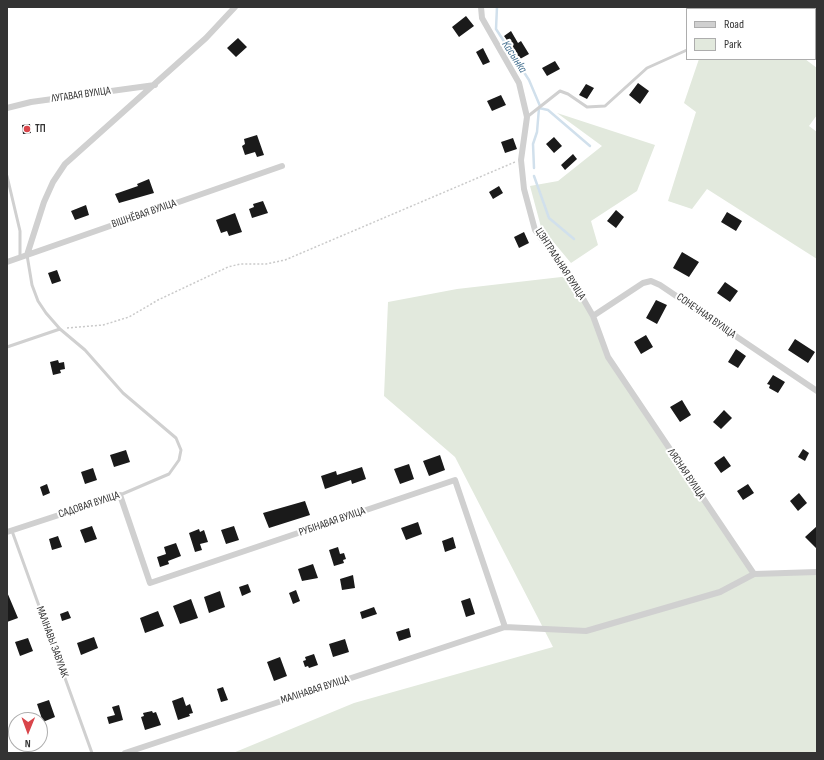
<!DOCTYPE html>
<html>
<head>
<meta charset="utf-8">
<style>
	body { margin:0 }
	#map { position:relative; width:824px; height:760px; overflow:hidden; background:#fff; font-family:"Sofia Sans Condensed",sans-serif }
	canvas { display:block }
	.frame { position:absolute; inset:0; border:8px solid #333; pointer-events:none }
	.legend { position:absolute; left:686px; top:8px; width:130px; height:52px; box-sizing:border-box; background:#fff; border:1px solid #adadad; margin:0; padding:5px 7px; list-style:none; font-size:12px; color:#333 }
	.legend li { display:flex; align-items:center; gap:8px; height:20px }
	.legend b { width:20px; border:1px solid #adadad }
	.north { position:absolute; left:8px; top:712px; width:40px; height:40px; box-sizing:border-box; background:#fff; border:1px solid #adadad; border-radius:50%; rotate:181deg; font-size:11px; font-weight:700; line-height:16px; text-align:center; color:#333 }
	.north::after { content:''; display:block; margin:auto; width:14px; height:18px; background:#d9454a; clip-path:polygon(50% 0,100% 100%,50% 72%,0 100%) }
</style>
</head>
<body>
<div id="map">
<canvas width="824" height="760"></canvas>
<div class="frame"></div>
<ul class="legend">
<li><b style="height:5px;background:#d0d0d0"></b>Road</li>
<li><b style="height:11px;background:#e2e9dd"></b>Park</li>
</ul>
<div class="north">N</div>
</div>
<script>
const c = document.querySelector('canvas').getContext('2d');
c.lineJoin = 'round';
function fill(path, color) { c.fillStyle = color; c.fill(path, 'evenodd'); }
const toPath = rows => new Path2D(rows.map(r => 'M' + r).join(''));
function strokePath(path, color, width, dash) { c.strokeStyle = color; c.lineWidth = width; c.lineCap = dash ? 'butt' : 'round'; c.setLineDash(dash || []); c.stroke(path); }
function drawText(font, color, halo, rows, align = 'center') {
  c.font = font + ' "Sofia Sans Condensed",sans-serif'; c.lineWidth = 4; c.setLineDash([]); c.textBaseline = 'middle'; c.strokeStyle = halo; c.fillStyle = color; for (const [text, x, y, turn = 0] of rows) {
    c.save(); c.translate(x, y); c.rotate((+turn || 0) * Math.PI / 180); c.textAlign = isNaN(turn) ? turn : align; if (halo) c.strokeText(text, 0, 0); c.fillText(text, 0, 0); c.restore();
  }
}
fill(toPath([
	[699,59,805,59,817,68,817,115,809,126,817,132,817,259,707,189,692,209,668,201,696,112,684,103],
	[557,113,655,145,637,191,591,221,598,245,571,263,541,227,530,186,558,181,602,146],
	[570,276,593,316,608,357,754,574,817,572,817,753,233,753,354,703,553,647,455,457,384,396,388,302,457,289]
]), '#e2e9dd');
strokePath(toPath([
	[497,7,496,29,529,80,540,106],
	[534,168,533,144,537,132,539,108,548,110,590,146],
	[534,176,549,218,574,239]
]), '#d1e0ec', 2.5);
fill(toPath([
	[466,16,474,26,459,37,452,27],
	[511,31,518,43,521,41,529,54,520,59,504,36],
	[238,38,247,47,236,57,227,48],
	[483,48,490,62,483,65,476,52],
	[555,61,560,69,547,76,542,68],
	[638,83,649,91,640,104,629,95],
	[586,84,594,88,587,99,579,95],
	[501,95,506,105,492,111,487,101],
	[30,124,31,133,23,134,22,125],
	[257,135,264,155,257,157,255,152,245,155,242,146,245,144,244,139],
	[554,137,562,146,554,153,546,144],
	[513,138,517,149,505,153,501,142],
	[573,154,577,159,565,170,561,165],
	[149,179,154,193,119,203,115,194,138,186,137,184],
	[499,186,503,193,493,199,489,192],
	[263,201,268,213,252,218,249,209,254,207,253,204],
	[86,205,89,215,75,220,71,211],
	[616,210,624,217,616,228,607,221],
	[727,212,742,221,736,231,721,222],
	[235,213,242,232,229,236,227,231,221,233,216,220],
	[524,232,529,243,519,248,514,237],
	[682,252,699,262,689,277,673,268],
	[57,270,61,281,52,284,48,273],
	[725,282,738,291,730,302,717,293],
	[656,300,667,305,657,324,646,318],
	[646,335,653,347,641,354,634,342],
	[795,339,815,352,808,363,788,350],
	[736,349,746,356,738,368,728,362],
	[58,360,59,363,64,362,65,369,60,370,61,373,53,375,50,362],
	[773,375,785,382,778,393,769,388,770,385,767,384],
	[682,400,691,415,680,422,670,407],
	[724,410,732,418,721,429,713,422],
	[803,449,809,453,805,461,798,457],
	[126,450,130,462,114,467,110,455],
	[440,455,445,470,429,476,423,461],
	[724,456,731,466,721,473,714,463],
	[409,464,414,479,400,484,394,469],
	[362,467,366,479,352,484,351,480,325,489,321,476,336,471,337,475],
	[93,468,97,480,85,484,81,472],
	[47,484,50,493,43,496,40,487],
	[748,484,754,493,743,500,737,491],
	[799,493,807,503,798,511,790,501],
	[305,501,310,515,269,528,263,513],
	[418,522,422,534,406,540,401,528],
	[92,526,97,539,85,543,80,530],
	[234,526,239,540,226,544,221,530],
	[817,526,817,549,805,537],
	[199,529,200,532,204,530,208,542,200,544,202,550,195,552,189,533],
	[58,536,62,547,52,550,49,539],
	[453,537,456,548,445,552,442,541],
	[176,543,181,556,168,561,169,564,160,567,157,557,166,554,164,547],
	[338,547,340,554,344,553,346,559,343,560,344,563,334,566,329,550],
	[313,564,318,578,302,581,298,569],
	[353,575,355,588,342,590,340,579],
	[248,584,251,592,242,596,239,587],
	[296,590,300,601,293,604,289,593],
	[220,591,225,607,209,613,204,597],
	[7,592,18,618,7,622],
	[470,598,475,614,466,617,461,601],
	[191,599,198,618,180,624,173,606],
	[374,607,377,614,362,619,360,612],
	[68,611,71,618,62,621,60,614],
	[158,611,164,626,145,633,140,618],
	[409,628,411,637,399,641,396,632],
	[94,637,98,648,81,655,77,643],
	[28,638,33,651,20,656,15,642],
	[345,639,349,652,333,657,329,644],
	[314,654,318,665,309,668,308,666,305,667,303,661,306,660,305,657],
	[280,657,287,676,274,681,267,662],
	[223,687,228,700,221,702,217,689],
	[183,697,186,706,190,704,193,713,189,714,190,716,178,720,172,701],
	[49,700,55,717,43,722,37,704],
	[119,705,123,720,109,724,107,717,115,715,112,707],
	[152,711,153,713,156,712,161,725,145,730,141,717,144,716,143,713]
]), '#1a1a1a');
strokePath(toPath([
	[735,7,739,9],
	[815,56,817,57],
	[67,328,103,325,129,317,158,300,228,267,240,264,266,264,285,260,515,162]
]), '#cacaca', 1.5, [2, 2]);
strokePath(toPath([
	[527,117,560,91,568,94,587,107,605,106,647,68,687,50],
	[7,176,20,231,20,258],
	[27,255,32,285,38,301,46,313,60,329,85,350,123,393,176,438,181,450,179,460,169,474,120,495],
	[7,347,60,329],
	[12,531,92,753]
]), '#d0d0d0', 3);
strokePath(toPath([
	[481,7,482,18,519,83,527,117,521,160,524,189,535,230,570,276,593,316,608,357,754,574,817,572],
	[7,108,31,102,155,85],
	[27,255,44,202,53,182,65,164,206,38,235,7],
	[7,262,282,166],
	[593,316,643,283,651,281,660,285,817,391],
	[7,532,120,495,150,583,455,480,505,627],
	[125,753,505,627,586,631,720,592,754,574]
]), '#d0d0d0', 6);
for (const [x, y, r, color] of [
	[27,129,4,"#d9454a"]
]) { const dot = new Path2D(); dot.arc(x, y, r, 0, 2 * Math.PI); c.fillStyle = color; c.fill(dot); strokePath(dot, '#fff', 1.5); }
drawText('11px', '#333', '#fff', [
	["ЛУГАВАЯ ВУЛІЦА",81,95,-8],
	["ВІШНЁВАЯ ВУЛІЦА",144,214,-19],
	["ЦЭНТРАЛЬНАЯ ВУЛІЦА",560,264,57],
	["СОНЕЧНАЯ ВУЛІЦА",706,316,35],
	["ЛЯСНАЯ ВУЛІЦА",686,474,56],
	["САДОВАЯ ВУЛІЦА",89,505,-18],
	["РУБІНАВАЯ ВУЛІЦА",332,522,-19],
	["МАЛІНАВЫ ЗАВУЛАК",52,642,70],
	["МАЛІНАВАЯ ВУЛІЦА",315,690,-18]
]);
drawText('bold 11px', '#333', '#fff', [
	["ТП",35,129]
], 'left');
drawText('italic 12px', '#457090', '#fff', [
	["Касынка",514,57,57]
]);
</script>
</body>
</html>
